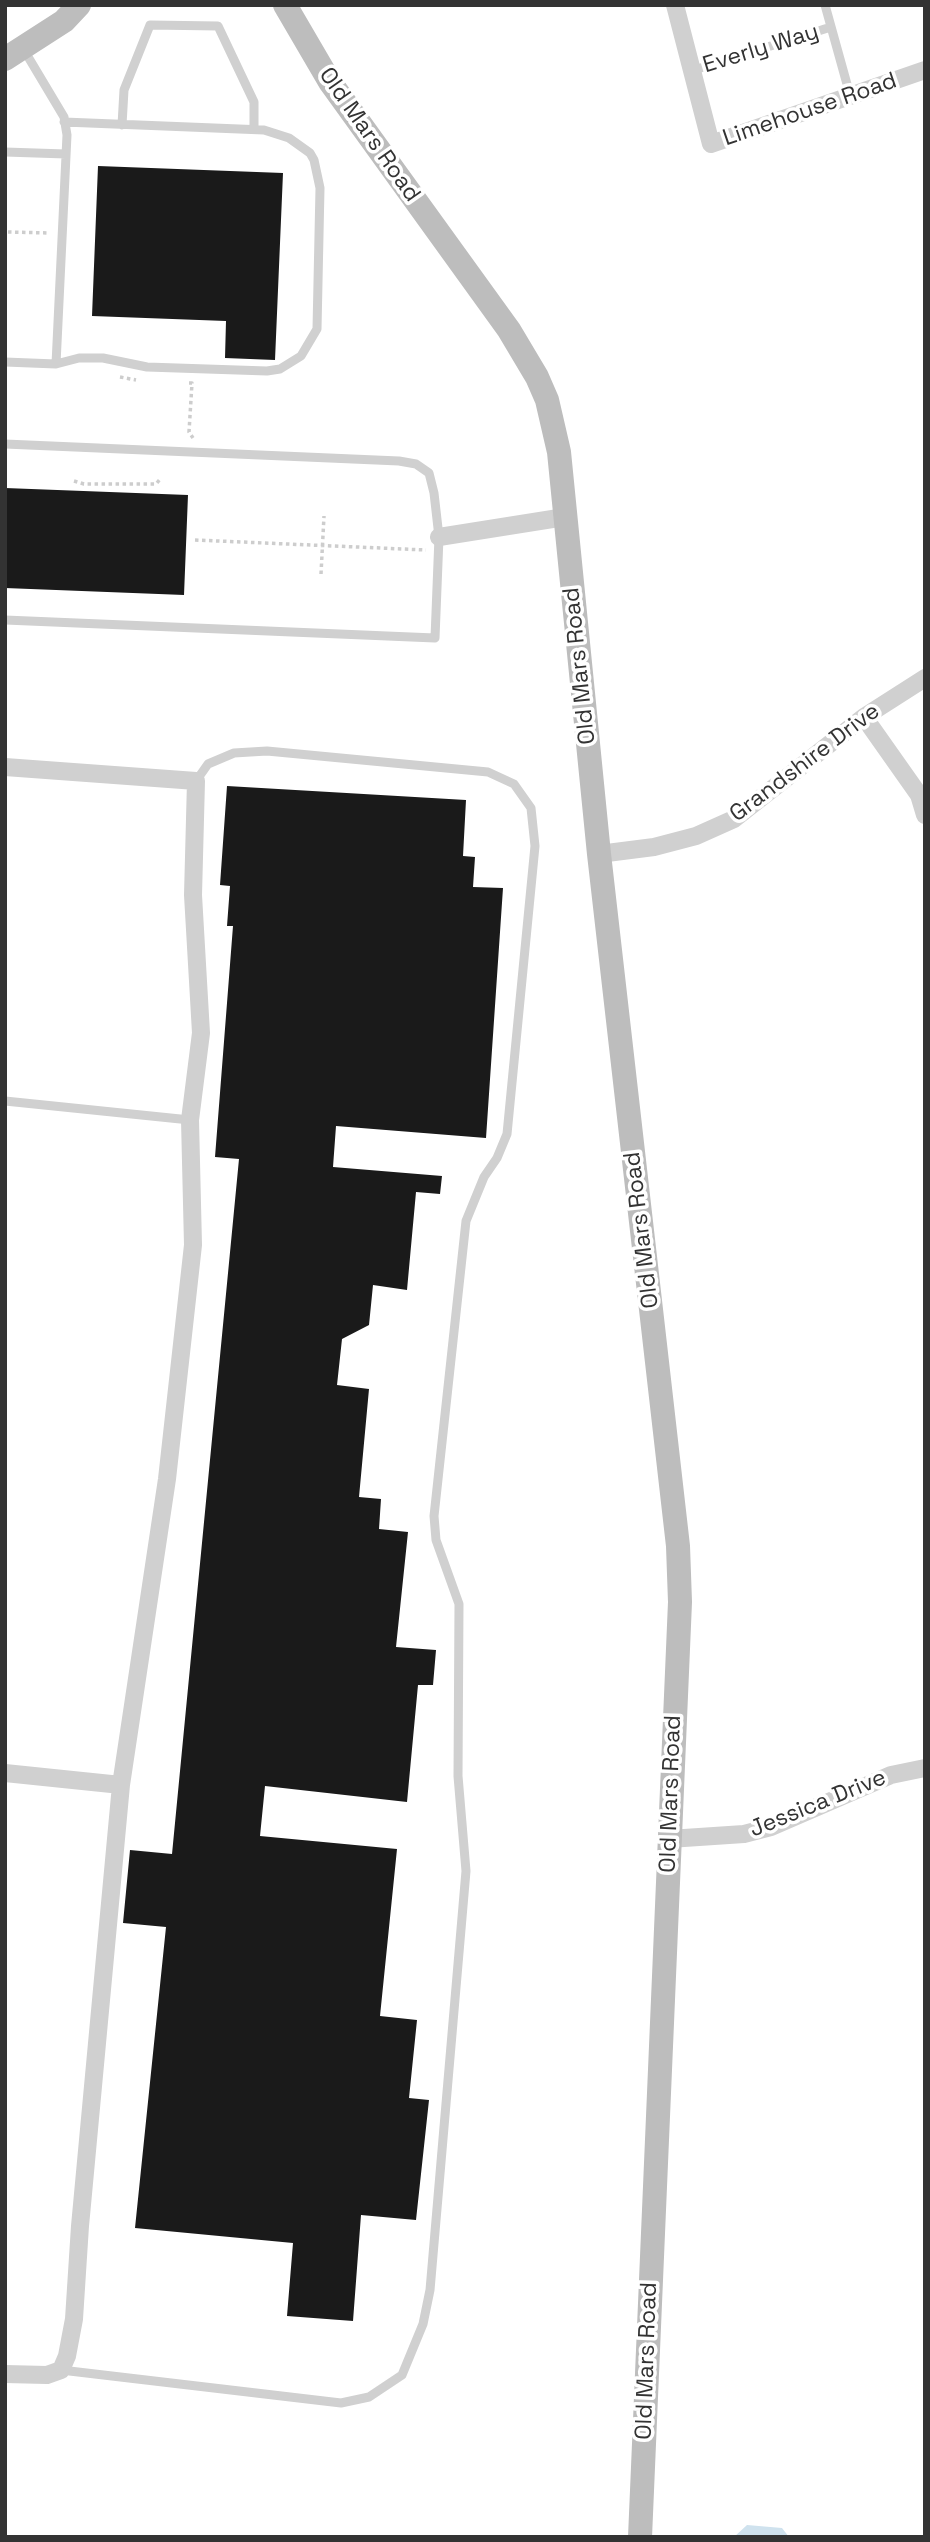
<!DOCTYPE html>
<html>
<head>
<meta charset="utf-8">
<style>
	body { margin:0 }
	#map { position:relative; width:930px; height:2542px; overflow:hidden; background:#fff; font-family:"Space Grotesk",sans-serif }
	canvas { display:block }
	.frame { position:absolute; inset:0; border:7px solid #333; pointer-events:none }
</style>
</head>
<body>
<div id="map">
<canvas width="930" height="2542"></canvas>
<div class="frame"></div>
</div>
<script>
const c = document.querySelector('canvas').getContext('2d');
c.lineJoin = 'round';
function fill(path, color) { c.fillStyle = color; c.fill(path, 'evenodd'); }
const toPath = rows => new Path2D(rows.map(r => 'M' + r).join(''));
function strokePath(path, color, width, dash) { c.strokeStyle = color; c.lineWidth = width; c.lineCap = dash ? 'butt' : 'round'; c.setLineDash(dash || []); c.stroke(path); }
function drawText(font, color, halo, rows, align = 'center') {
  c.font = font + ' "Space Grotesk",sans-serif'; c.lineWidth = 7; c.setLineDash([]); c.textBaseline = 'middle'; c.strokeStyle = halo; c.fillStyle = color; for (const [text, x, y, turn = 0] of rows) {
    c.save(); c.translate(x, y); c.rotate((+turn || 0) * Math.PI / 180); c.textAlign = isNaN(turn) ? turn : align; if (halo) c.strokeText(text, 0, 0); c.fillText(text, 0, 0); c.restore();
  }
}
fill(toPath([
	[747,2525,782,2528,789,2537,734,2537]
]), '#cfe2ee');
fill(toPath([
	[98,166,283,173,275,360,225,358,226,321,92,316],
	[5,488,188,495,184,595,5,588],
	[227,786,466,800,463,856,475,857,473,887,503,888,486,1138,336,1126,333,1167,442,1176,440,1194,416,1192,407,1290,373,1285,369,1325,342,1339,337,1385,369,1389,359,1497,381,1499,379,1529,408,1532,396,1647,436,1650,433,1685,418,1685,407,1802,265,1786,260,1836,397,1849,380,2016,417,2020,409,2098,429,2100,416,2220,361,2215,353,2321,287,2316,293,2243,135,2228,166,1927,123,1923,130,1850,172,1854,239,1159,215,1157,233,926,227,926,230,886,220,885]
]), '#1a1a1a');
strokePath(toPath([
	[8,232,49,233],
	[120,377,136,380],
	[189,383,192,383,189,432,193,438],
	[74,481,84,484,156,484,161,478],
	[195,540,426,550],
	[321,574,324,516]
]), '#cdcdcd', 3.5, [3.5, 3.5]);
strokePath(toPath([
	[825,5,850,95],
	[24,50,64,117,67,135,56,364],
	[691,71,831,27],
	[122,125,124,90,150,25,218,26,254,102,254,129],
	[5,152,66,154],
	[5,362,56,364,79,358,103,358,147,367,267,371,280,369,301,356,317,329,320,188,314,160,310,153,289,138,264,130,64,122],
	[5,444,399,461,416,464,429,473,434,493,439,537,435,638,5,620],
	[5,1101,190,1120],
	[61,2370,341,2403,369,2397,402,2375,423,2324,430,2290,466,1871,458,1776,459,1604,436,1540,434,1516,466,1221,484,1177,497,1158,507,1134,535,846,531,808,514,784,488,772,267,751,234,753,208,764,196,781]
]), '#d0d0d0', 9);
strokePath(toPath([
	[675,5,711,144,925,70],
	[439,537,565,517],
	[864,717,919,795,925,815],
	[5,767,196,781,193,895,201,1033,190,1120,193,1245,167,1479,121,1785,80,2226,74,2319,67,2356,61,2370,47,2375,5,2374],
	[599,854,654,847,696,836,734,819,864,717,925,678],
	[5,1773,121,1785],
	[669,1839,744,1834,771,1827,891,1775,925,1768]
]), '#d0d0d0', 18);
strokePath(toPath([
	[285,5,330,82,509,330,537,377,547,400,559,452,599,854,678,1546,680,1602,640,2537],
	[5,59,64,21,79,5]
]), '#bdbdbd', 24);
drawText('23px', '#333', '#fff', [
	["Everly Way",761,49,-17],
	["Limehouse Road",810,110,-19],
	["Old Mars Road",369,135,55],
	["Old Mars Road",580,666,-96],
	["Grandshire Drive",805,763,-37],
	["Old Mars Road",642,1230,-97],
	["Old Mars Road",671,1794,-88],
	["Jessica Drive",818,1804,-22],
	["Old Mars Road",647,2361,-88]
]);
</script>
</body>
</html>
